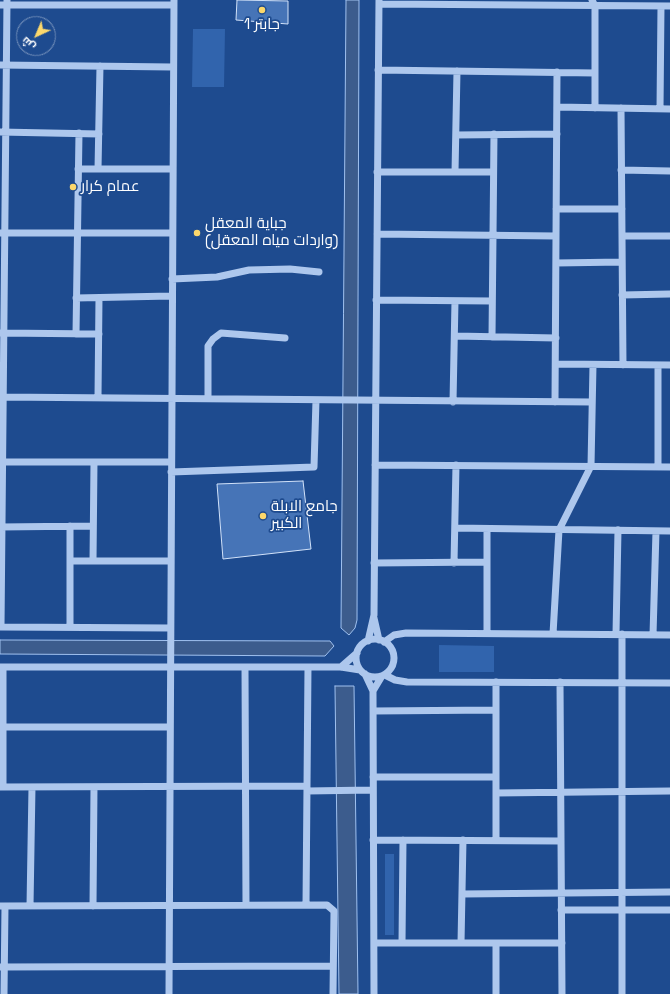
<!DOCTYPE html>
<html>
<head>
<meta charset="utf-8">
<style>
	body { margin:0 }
	#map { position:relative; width:670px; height:994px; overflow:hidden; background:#1e4b8f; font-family:"Space Grotesk",Cairo,sans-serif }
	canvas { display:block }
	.north { position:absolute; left:16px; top:16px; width:40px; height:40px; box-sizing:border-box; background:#1e4b8f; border:1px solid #7893bc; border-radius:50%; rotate:224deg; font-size:11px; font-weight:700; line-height:16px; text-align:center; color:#fff }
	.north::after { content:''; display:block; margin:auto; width:14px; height:18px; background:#fcd86c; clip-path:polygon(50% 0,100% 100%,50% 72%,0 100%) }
</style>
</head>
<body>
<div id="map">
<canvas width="670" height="994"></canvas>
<div class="north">ش</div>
</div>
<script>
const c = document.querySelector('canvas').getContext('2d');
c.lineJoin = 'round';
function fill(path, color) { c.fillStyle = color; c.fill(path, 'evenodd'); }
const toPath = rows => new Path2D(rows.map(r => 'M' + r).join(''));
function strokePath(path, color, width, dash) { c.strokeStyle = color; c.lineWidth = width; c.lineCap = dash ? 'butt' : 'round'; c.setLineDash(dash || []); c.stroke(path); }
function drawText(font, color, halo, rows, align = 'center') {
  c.font = font + ' "Space Grotesk",Cairo,sans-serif'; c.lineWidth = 3.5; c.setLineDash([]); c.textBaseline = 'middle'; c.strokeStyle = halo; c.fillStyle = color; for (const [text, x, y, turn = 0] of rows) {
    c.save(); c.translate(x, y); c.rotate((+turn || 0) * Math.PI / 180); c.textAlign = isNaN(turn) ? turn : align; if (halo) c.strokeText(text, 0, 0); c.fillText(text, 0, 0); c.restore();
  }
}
fill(toPath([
	[193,29,225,29,224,87,192,87],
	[439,645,494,646,494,672,439,672],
	[385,854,394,854,394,935,385,935]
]), '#3164ad');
const water = toPath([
	[346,0,359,0,357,620,355,628,349,635,341,628,346,0],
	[0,640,330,641,334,646,325,656,0,654,0,640],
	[335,686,354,686,358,994,339,994,335,686]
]);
fill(water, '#3c5c8d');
strokePath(water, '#a0c1ef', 1);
const building = toPath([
	[237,0,288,1,288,24,236,20,237,0],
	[303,481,311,549,223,559,217,484,303,481]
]);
fill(building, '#4674b7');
strokePath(building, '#d2e2f9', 1);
strokePath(toPath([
	[592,0,595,6,595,108],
	[379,4,670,6],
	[0,5,174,5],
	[0,65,172,67],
	[378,70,595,73],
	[557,107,670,109],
	[621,108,623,365],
	[660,109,661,6],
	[0,132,99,134],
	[456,135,557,134],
	[78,169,172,169],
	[98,169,100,66],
	[621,170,670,171],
	[377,172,493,172],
	[455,172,457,71],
	[556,209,622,209],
	[0,233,172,233],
	[377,234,556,236],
	[622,236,670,236],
	[556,263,622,262],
	[172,279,217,277,249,270,290,269,319,272],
	[622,295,670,294],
	[76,298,171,296],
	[376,300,492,301],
	[1,333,99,334],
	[76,334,79,133],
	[455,336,556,338],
	[492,337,494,134],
	[556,364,670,365],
	[0,397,592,402],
	[98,397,99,298],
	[208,398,208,346,213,339,221,333,285,338],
	[453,402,455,301],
	[555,402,557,72],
	[0,462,171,462],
	[375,465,670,467],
	[658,466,658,365],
	[171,472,314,467,316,400],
	[0,527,93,526],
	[455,528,670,531],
	[487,529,487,633],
	[70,561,170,561],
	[93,561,94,462],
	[374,563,486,562],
	[454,563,456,465],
	[374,618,379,640],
	[0,627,170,628],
	[1,627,7,0],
	[70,627,70,526],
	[553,634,559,530,591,466,593,365],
	[616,634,618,530],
	[653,635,656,531],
	'356 658a19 19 0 1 1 38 0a19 19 0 1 1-38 0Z',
	[368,641,374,615,379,0],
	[384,642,394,635,406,633,670,635],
	[0,667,341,667,360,670],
	[3,667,3,787],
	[245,667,246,905],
	[341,667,357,653],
	[365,674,373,691,374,994],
	[385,675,395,680,407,682,670,683],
	[496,682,496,839],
	[560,682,562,994],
	[373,691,382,676],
	[373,711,496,710],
	[0,727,170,727],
	[373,777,496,777],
	[0,787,307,786],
	[307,791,373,790],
	[496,793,670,791],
	[373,840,561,841],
	[462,894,670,892],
	[306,905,308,667],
	[0,906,327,905,334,911,333,994],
	[30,906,32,787],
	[93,906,94,787],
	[561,910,670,910],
	[374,943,562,943],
	[402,943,403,840],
	[461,943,463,840],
	[0,967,333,966],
	[4,994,5,906],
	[169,994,174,0],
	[496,994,496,944],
	[622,994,622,634]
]), '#adc7ed', 7);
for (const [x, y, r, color] of [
	[262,10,4,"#fcd86c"],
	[73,187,4,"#fcd86c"],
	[197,233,4,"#fcd86c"],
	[263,516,4,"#fcd86c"]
]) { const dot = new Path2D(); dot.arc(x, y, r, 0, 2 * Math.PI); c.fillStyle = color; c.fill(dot); strokePath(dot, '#1e4b8f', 1.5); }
drawText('15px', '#fff', '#1e4b8f', [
	["جابتر 1",262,25,"center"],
	["عمام كرار",81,187],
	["جباية المعقل",205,224],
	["(واردات مياه المعقل)",205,241],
	["جامع الابلة",271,507],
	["الكبير",271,524]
], 'left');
</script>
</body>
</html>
